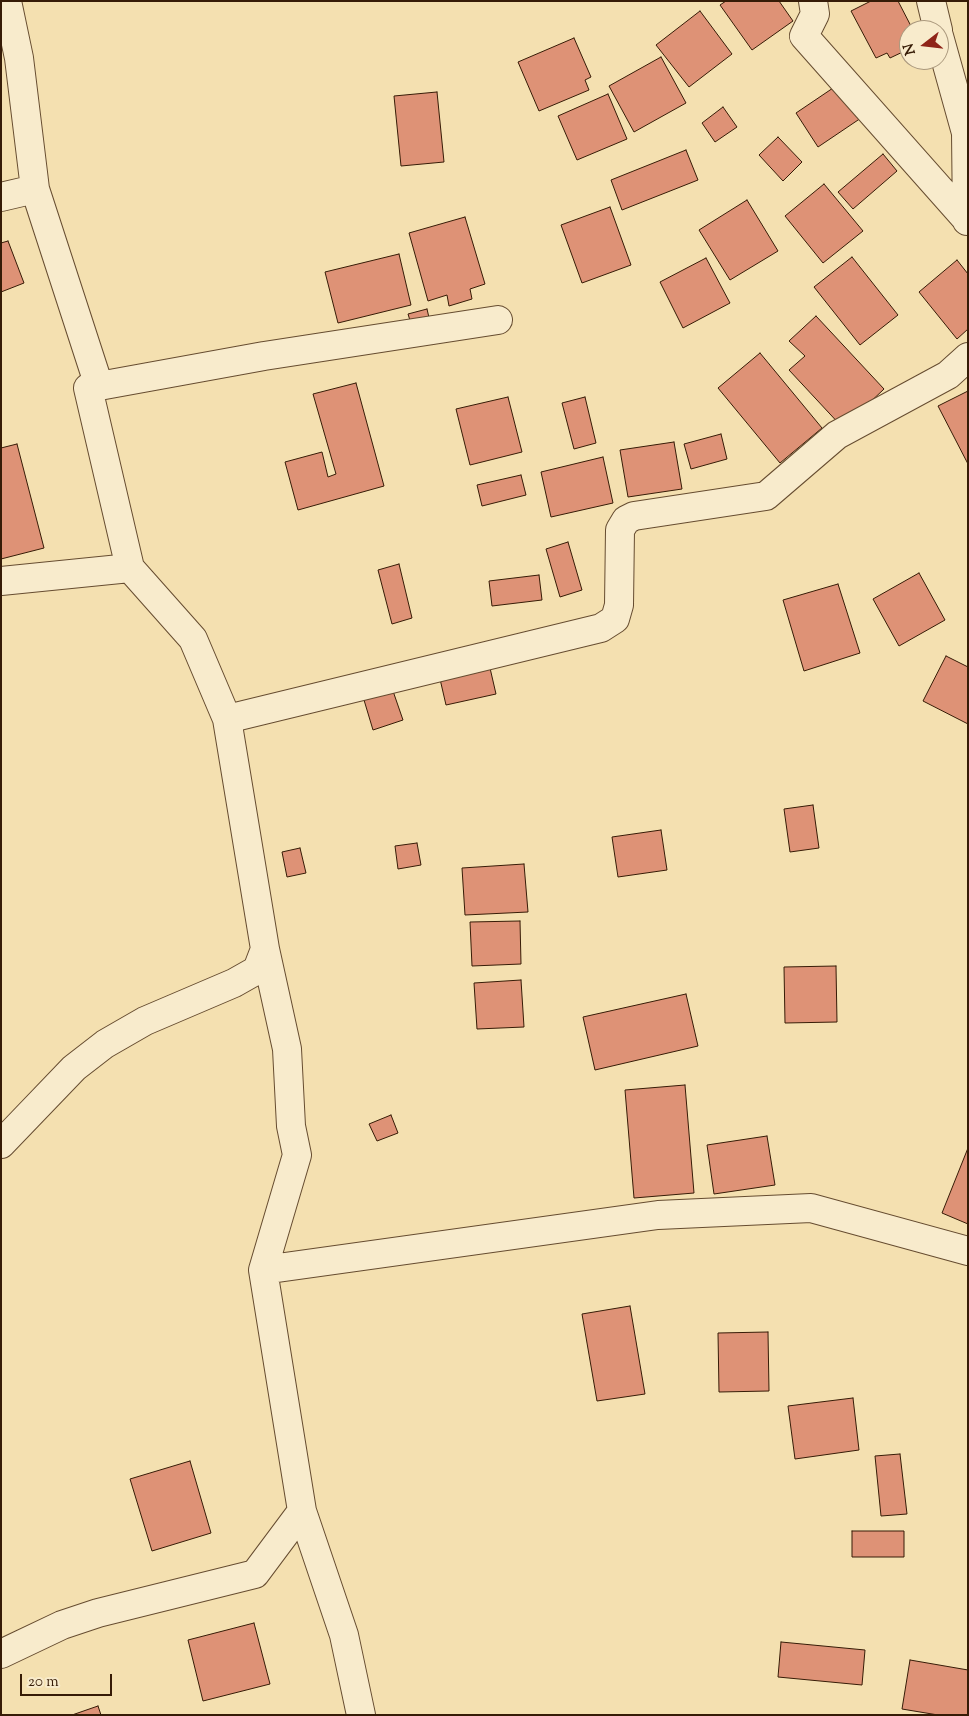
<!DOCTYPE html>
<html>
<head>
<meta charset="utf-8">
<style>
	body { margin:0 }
	#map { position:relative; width:969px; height:1716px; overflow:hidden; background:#f4e0b0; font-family:"Sorts Mill Goudy",serif }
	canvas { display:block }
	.frame { position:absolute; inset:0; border:2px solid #361b06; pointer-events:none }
	.north { position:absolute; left:899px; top:20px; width:50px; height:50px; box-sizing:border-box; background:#f8ebcc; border:1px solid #aa987d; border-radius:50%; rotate:254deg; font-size:14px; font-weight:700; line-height:20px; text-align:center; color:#361b06 }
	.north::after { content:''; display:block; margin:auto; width:18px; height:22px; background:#8f2418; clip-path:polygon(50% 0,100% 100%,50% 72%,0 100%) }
	.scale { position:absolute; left:20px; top:1674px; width:92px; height:22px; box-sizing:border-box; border:2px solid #361b06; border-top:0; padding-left:6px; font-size:15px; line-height:18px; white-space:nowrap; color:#361b06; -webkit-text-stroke:4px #f8ebcc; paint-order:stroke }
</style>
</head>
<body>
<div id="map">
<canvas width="969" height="1716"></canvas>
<div class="frame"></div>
<div class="north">N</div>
<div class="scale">20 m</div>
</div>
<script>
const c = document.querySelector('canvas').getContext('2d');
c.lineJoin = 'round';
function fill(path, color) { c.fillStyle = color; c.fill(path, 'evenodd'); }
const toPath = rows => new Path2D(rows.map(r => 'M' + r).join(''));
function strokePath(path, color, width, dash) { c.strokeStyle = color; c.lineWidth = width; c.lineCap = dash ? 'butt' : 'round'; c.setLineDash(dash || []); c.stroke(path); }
const building = toPath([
	[726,1,779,1,793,21,752,50,720,5,726,1],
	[871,1,898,1,913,30,909,30,909,49,890,58,887,53,876,58,851,11,871,1],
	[700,11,732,54,689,87,656,45,700,11],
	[574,38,591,77,585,80,589,90,539,111,518,62,574,38],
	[661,57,686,103,634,132,609,86,661,57],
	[839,84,861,118,818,147,796,113,839,84],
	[437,92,444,162,401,166,394,96,437,92],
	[608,94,627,139,577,160,558,116,608,94],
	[723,107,737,127,715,142,702,123,723,107],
	[778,137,802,162,783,181,759,155,778,137],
	[686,150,698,180,622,210,611,180,686,150],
	[883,154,897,171,853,209,838,192,883,154],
	[824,184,863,231,823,263,785,216,824,184],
	[747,200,778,251,730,280,699,230,747,200],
	[610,207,631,265,582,283,561,225,610,207],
	[465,217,485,284,470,289,472,299,449,306,447,295,428,301,409,233,465,217],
	[8,241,24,283,1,292,1,243,8,241],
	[399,254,411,305,338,323,325,272,399,254],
	[852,257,898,315,860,345,814,287,852,257],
	[706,258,730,303,683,328,660,282,706,258],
	[957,260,968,274,968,329,957,339,919,292,957,260],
	[427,309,430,322,412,327,408,314,427,309],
	[816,316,884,389,843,428,789,370,805,356,789,341,816,316],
	[760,353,822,428,780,463,718,388,760,353],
	[356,383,384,486,298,510,285,462,322,452,328,477,336,474,313,394,356,383],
	[968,391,968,464,938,406,968,391],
	[508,397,522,452,470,465,456,409,508,397],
	[585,397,596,443,574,449,562,403,585,397],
	[721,434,727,459,691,469,684,444,721,434],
	[674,442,682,489,628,497,620,450,674,442],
	[17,444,44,548,1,559,1,448,17,444],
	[603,457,613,503,551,517,541,472,603,457],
	[521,475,526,495,482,506,477,485,521,475],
	[568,542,582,590,560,597,546,549,568,542],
	[399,564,412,618,392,624,378,570,399,564],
	[919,573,945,620,899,646,873,599,919,573],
	[539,575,542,600,492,606,489,581,539,575],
	[838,584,860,653,804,671,783,600,838,584],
	[946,656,968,667,968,724,923,701,946,656],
	[490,668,496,694,446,705,440,679,490,668],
	[393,691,403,720,373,730,364,700,393,691],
	[813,805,819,848,790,852,784,809,813,805],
	[661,830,667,870,618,877,612,837,661,830],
	[417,843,421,865,398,869,395,846,417,843],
	[300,848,306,873,287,877,282,852,300,848],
	[524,864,528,912,465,915,462,868,524,864],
	[520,921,521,964,472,966,470,922,520,921],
	[836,966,837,1022,785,1023,784,967,836,966],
	[521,980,524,1027,477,1029,474,983,521,980],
	[686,994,698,1046,595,1070,583,1017,686,994],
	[685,1085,694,1193,634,1198,625,1090,685,1085],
	[391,1115,398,1133,377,1141,369,1124,391,1115],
	[767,1136,775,1185,714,1194,707,1145,767,1136],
	[968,1148,968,1224,942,1213,968,1148],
	[630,1306,645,1394,597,1401,582,1314,630,1306],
	[768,1332,769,1391,719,1392,718,1333,768,1332],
	[853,1398,859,1450,795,1459,788,1406,853,1398],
	[900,1454,907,1514,881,1516,875,1456,900,1454],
	[190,1461,211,1533,152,1551,130,1479,190,1461],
	[852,1531,904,1531,904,1557,852,1557,852,1531],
	[254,1623,270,1684,203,1701,188,1640,254,1623],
	[781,1642,865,1650,862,1685,778,1677,781,1642],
	[910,1660,968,1670,968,1715,938,1715,902,1709,910,1660],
	[98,1706,101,1715,72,1715,98,1706]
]);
fill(building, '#de9276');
strokePath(building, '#361b06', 1);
const street = toPath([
	[7,1,19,58,35,189,99,386,88,388,130,568,193,639,227,719,265,949,287,1049,291,1126,297,1155,263,1270,302,1511,344,1635,361,1715],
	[813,1,815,14,804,36,968,221],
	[931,1,938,30],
	[939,36,966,133,967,221],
	[1,197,35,189],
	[99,386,264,356,498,320],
	[1,581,130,568],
	[227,719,601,628,615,619,619,605,620,530,626,520,634,516,766,496,837,435,948,375,968,357],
	[1,1144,74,1068,105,1044,145,1021,234,983,257,970,265,949],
	[263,1270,658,1215,811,1208,968,1251],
	[1,1654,62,1625,98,1613,255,1574,302,1511]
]);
strokePath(street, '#664c30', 30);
strokePath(street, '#f8ebcc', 28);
</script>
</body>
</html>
